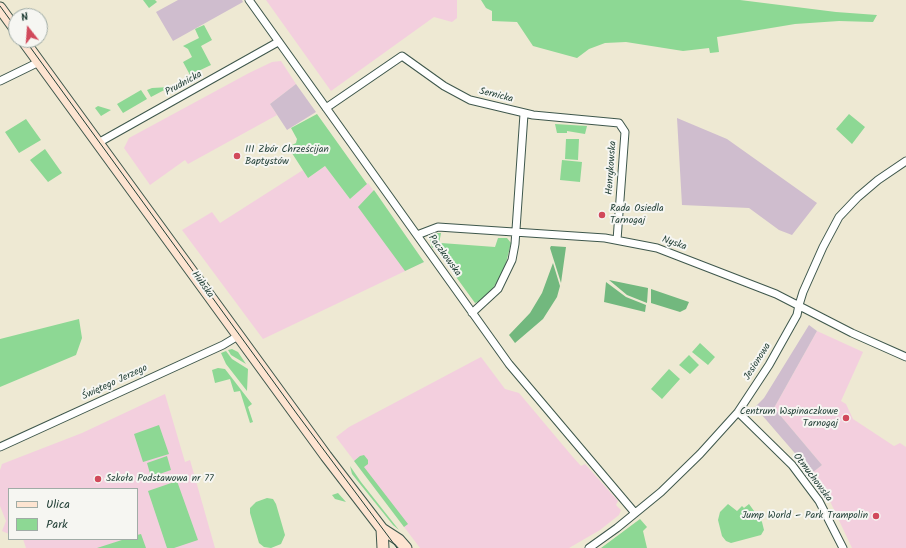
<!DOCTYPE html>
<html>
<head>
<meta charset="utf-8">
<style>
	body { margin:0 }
	#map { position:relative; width:906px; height:548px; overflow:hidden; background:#eee9d3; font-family:Kalam,sans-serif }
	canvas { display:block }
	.legend { position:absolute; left:8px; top:488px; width:130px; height:52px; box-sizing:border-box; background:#f6f6f2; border:1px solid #a0aca6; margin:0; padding:5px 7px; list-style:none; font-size:12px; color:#1f3d34 }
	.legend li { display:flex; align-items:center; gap:8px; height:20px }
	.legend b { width:20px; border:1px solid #a0aca6 }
	.north { position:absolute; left:8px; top:8px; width:40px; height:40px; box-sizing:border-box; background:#f6f6f2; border:1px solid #a0aca6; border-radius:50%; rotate:343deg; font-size:11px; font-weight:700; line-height:16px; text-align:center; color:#1f3d34 }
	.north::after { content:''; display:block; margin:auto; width:14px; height:18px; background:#d1495b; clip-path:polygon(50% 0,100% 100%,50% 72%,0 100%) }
</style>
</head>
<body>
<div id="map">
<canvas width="906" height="548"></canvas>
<ul class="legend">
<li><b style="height:5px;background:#fde4d1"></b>Ulica</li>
<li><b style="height:11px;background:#8dd894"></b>Park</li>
</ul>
<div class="north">N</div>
</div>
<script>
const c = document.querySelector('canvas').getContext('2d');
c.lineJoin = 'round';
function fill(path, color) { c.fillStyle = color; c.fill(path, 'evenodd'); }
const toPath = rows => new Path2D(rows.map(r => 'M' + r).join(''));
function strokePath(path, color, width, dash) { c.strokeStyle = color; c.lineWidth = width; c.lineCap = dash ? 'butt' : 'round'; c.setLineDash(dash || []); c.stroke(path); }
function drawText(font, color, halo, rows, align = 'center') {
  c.font = font + ' Kalam,sans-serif'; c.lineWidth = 4; c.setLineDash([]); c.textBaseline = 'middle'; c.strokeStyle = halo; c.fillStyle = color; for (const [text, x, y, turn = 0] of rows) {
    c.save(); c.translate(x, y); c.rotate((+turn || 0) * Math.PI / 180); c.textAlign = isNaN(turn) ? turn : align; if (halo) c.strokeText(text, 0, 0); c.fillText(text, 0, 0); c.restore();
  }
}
fill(toPath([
	[266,0,457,0,457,18,452,22,434,17,331,91],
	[281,61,296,84,270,104,277,115,188,164,185,160,150,185,124,148,129,138,249,73,272,62],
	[325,166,350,199,368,183,424,262,263,339,182,230,212,212,220,223,303,170,308,178],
	[817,331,863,352,841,401,846,404,853,419,894,446,900,443,906,447,906,548,852,548,828,497,812,473,822,465,774,408],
	[481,357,505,389,519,393,572,456,581,466,585,464,618,501,616,505,621,510,619,515,600,530,569,548,420,548,336,437,349,427],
	[165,394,185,462,190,460,215,548,26,548,23,539,137,539,137,489,9,489,9,534,2,531,6,521,0,506,0,470,2,464,82,433]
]), '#f3cfde');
fill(toPath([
	[178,0,242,0,243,2,173,41,156,12],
	[296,84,316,112,287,130,270,104],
	[677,118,727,139,817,203,792,235,779,230,749,208,682,205],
	[809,325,817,331,774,408,822,465,812,473,755,407,764,398]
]), '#cfbdce');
fill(toPath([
	[143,0,155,0,157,2,149,8],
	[481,0,740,0,836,12,877,15,873,22,839,21,795,24,717,37,719,52,710,53,709,48,683,51,626,42,605,43,589,49,577,58,533,46,517,22,492,21,492,11,486,8],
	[204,25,212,40,201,46,211,65,190,75,183,62,192,57,188,49,183,46,199,38,195,29],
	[170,87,151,97,147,90,152,88],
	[141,90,147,99,123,113,117,104],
	[98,106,111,110,101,116,95,108],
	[317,114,367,184,350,199,325,166,308,178,288,147,296,143,297,139,291,128],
	[849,114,865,127,852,144,836,129],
	[26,119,41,140,19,153,5,132],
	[555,124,587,126,585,134,567,131,567,133,557,133],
	[566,139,579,139,578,160,565,159],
	[45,149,62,173,48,182,30,160],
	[562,160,582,162,580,182,560,180],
	[374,190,424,262,405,271,358,207],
	[437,233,441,233,439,244,432,248,430,240,433,235],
	[498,238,507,238,511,243,504,271,493,288,480,301,475,303,438,252,441,243,495,247],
	[79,319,82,338,76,355,0,387,0,339],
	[700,343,715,357,708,365,692,352],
	[232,349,238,352,246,364,231,355,228,350],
	[226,351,232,359,248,369,247,391,226,364,221,353],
	[689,355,699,365,690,374,679,365],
	[218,368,225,369,252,404,248,407,253,422,250,423,240,391,234,392,230,379,215,383,212,370],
	[669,369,680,379,662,399,651,389],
	[159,425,169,454,143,462,134,434],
	[364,455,368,460,368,464,364,467,408,524,404,527,354,461,360,456],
	[167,456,171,470,151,477,147,463],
	[350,466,361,482,399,530,393,525,352,474],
	[177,481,198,540,174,548,167,548,148,491],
	[338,493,346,502,335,499,332,495],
	[267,498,273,499,276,504,285,535,281,544,271,548,264,547,259,543,250,513,250,508,256,502],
	[728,504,737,511,742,506,744,508,749,504,762,522,764,530,761,535,731,543,726,541,722,536,718,520,720,512],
	[640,519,647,527,643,531,647,548,601,548],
	[141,534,146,548,97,548,125,539,137,539,137,535]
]), '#8dd894');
fill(toPath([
	[551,246,566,247,561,283,550,248],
	[553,263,560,286,557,297,543,319,515,343,509,335,530,313,542,293],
	[609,280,648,288,647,303,627,295],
	[606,282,626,297,646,305,645,312,604,302],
	[651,289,689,302,686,309,680,312,651,303]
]), '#72b87e');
const street = toPath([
	[249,0,509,364,635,513],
	[0,81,39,62],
	[326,108,402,56,444,86,470,100,533,115,619,123,625,132,617,240],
	[98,143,278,42],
	[417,235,438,227,605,238,657,248,776,294,852,333,906,357],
	[472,313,498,289,512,260,515,244,524,114],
	[738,412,792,465,819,501,843,548],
	[0,447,223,345,238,336],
	[589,548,617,528,661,492,700,454,738,412,769,365,797,315,799,305,803,292,823,247,839,217,858,197,878,180,906,161]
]);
const secondary = toPath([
	[0,8,16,30],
	[23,40,326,456,382,529,399,540,406,548],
	[382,529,383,548]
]);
strokePath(street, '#3e574c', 9);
strokePath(secondary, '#3e574c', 13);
strokePath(street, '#fff', 7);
strokePath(secondary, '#fde4d1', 11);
strokePath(toPath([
	[0,6,16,28],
	[25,40,297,414,397,548]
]), '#1f3d34', 1);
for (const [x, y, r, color] of [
	[237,156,4,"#d1495b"],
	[602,215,4,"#d1495b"],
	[846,418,4,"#d1495b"],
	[98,479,4,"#d1495b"],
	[876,516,4,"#d1495b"]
]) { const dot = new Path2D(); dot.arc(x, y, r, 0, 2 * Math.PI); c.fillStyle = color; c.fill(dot); strokePath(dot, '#f6f6f2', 1.5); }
drawText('10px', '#1f3d34', '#f6f6f2', [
	["Prudnicka",184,84,-29],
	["Sernicka",496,96,14],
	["Henrykowska",612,168,-86],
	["Nyska",674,244,19],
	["Paczkowska",444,256,54],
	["Hubska",202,285,54],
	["Jesionowa",758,362,-58],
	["Świętego Jerzego",115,383,-25],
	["Otmuchowska",812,478,53]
]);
drawText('10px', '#1f3d34', '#f6f6f2', [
	["III Zbór Chrześcijan",245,150],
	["Baptystów",245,162],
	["Rada Osiedla",610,209],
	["Tarnogaj",610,221],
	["Centrum Wspinaczkowe",838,412,"right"],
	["Tarnogaj",838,424,"right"],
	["Szkoła Podstawowa nr 77",106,479],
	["Jump World – Park Trampolin",868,516,"right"]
], 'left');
</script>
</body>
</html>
